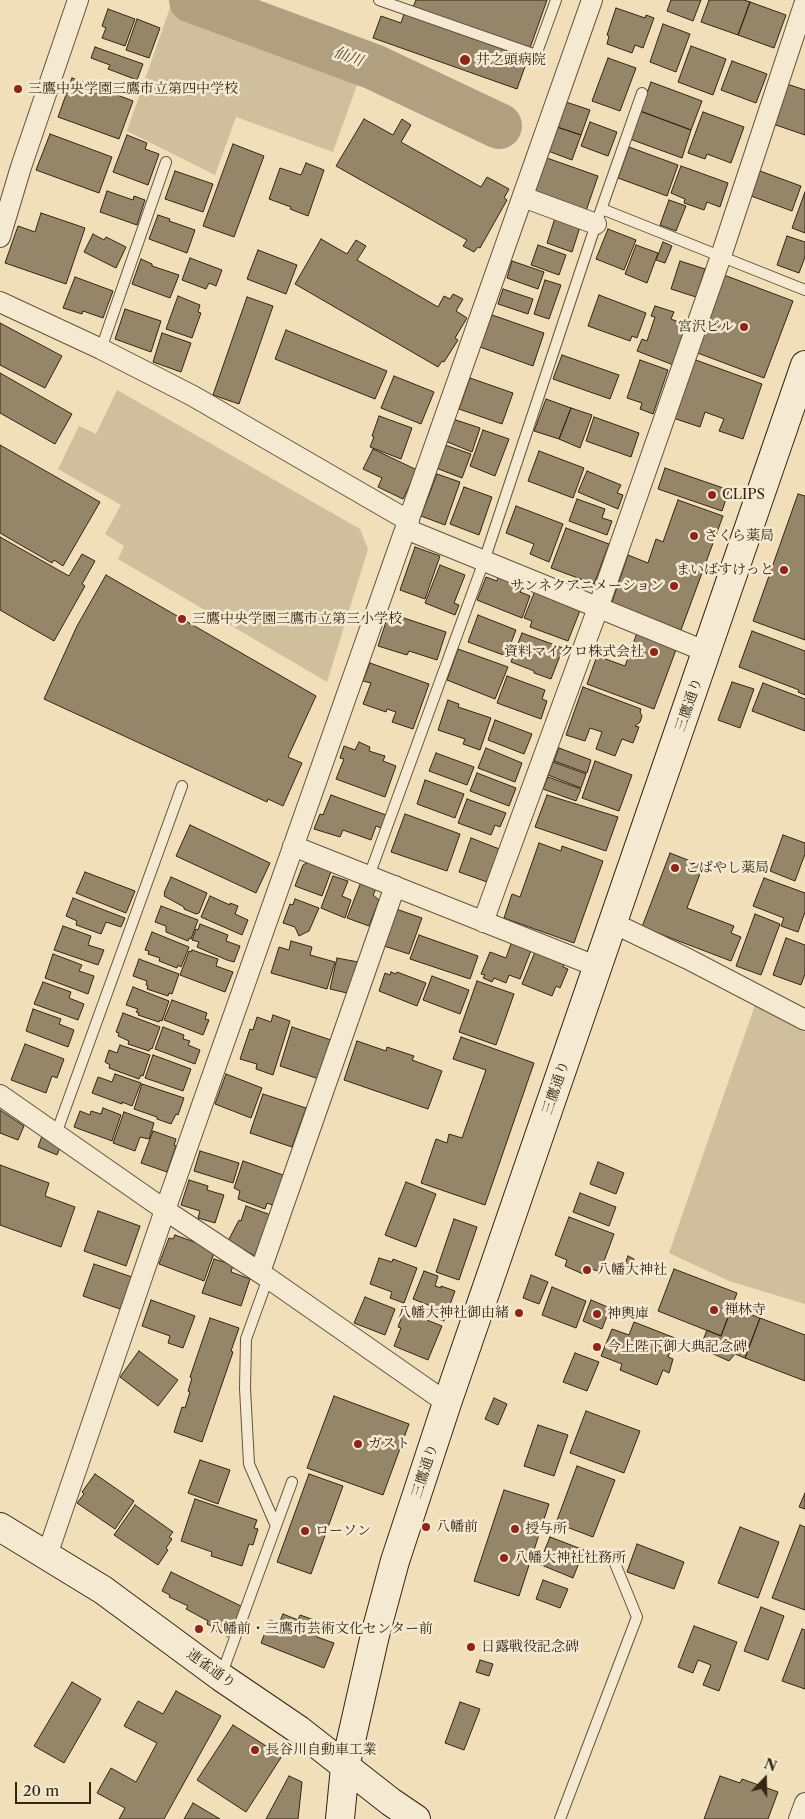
<!DOCTYPE html>
<html>
<head>
<meta charset="utf-8">
<style>
	body { margin:0 }
	#map { position:relative; width:805px; height:1819px; overflow:hidden; background:#f0dfb8; font-family:"Libre Caslon Text",serif }
	canvas { display:block }
	.north { position:absolute; left:740px; top:1754px; width:50px; height:50px; -webkit-text-stroke:4px #f5ead1; paint-order:stroke; rotate:21deg; font-size:14px; font-weight:700; line-height:20px; text-align:center; color:#352514 }
	.north::after { content:''; display:block; margin:auto; width:18px; height:22px; background:#352514; clip-path:polygon(50% 0,100% 100%,50% 72%,0 100%) }
	.scale { position:absolute; left:15px; top:1782px; width:76px; height:22px; box-sizing:border-box; border:2px solid #352514; border-top:0; padding-left:6px; font-size:15px; line-height:18px; white-space:nowrap; color:#352514; -webkit-text-stroke:4px #f5ead1; paint-order:stroke }
</style>
</head>
<body>
<div id="map">
<canvas width="805" height="1819"></canvas>
<div class="north">N</div>
<div class="scale">20 m</div>
</div>
<script>
const c = document.querySelector('canvas').getContext('2d');
c.lineJoin = 'round';
function fill(path, color) { c.fillStyle = color; c.fill(path, 'evenodd'); }
const toPath = rows => new Path2D(rows.map(r => 'M' + r).join(''));
function strokePath(path, color, width, dash) { c.strokeStyle = color; c.lineWidth = width; c.lineCap = dash ? 'butt' : 'round'; c.setLineDash(dash || []); c.stroke(path); }
function drawText(font, color, halo, rows, align = 'center') {
  c.font = font + ' "Libre Caslon Text","Noto Serif JP",serif'; c.lineWidth = 5; c.setLineDash([]); c.textBaseline = 'middle'; c.strokeStyle = halo; c.fillStyle = color; for (const [text, x, y, turn = 0] of rows) {
    c.save(); c.translate(x, y); c.rotate((+turn || 0) * Math.PI / 180); c.textAlign = isNaN(turn) ? turn : align; if (halo) c.strokeText(text, 0, 0); c.fillText(text, 0, 0); c.restore();
  }
}
fill(toPath([
	[172,2,362,71,333,152,236,117,215,175,127,131],
	[117,390,360,529,368,549,327,682,118,559,124,546,105,534,121,505,58,469,79,426,96,434],
	[755,1005,805,1032,805,1304,729,1281,669,1253]
]), '#d0bf9c');
strokePath(toPath([
	[192,0,374,67,499,126]
]), '#b0a080', 46);
const building = toPath([
	[416,0,547,0,530,48,413,7,416,0],
	[671,0,701,0,693,21,667,11,671,0],
	[709,0,744,0,750,2,738,35,701,22,709,0],
	[750,2,786,15,774,48,738,35,750,2],
	[616,8,645,18,646,15,654,18,643,48,635,45,632,53,607,44,609,36,607,35,616,8],
	[108,9,135,19,125,46,102,38,106,28,102,26,108,9],
	[404,14,528,58,517,89,373,38,381,16,401,23,404,14],
	[137,19,160,28,149,58,126,50,137,19],
	[663,24,690,34,676,72,650,62,663,24],
	[691,46,726,59,713,95,678,82,691,46],
	[95,47,143,64,137,80,108,69,110,65,91,58,95,47],
	[608,58,636,68,620,111,592,101,608,58],
	[732,61,767,74,756,103,721,90,732,61],
	[72,78,133,101,119,139,58,117,72,78],
	[651,82,702,101,691,130,640,111,651,82],
	[787,84,805,90,805,135,773,124,787,84],
	[566,102,590,110,581,135,557,127,566,102],
	[640,111,691,130,682,158,630,139,640,111],
	[703,112,744,127,731,163,707,154,705,159,688,153,703,112],
	[364,119,393,135,402,119,411,125,401,142,481,187,487,177,509,189,504,198,507,200,480,248,478,247,474,252,463,246,467,240,336,166,364,119],
	[590,122,617,132,608,156,581,146,590,122],
	[557,127,581,135,572,160,548,151,557,127],
	[50,134,112,157,99,193,36,170,50,134],
	[127,135,147,143,145,149,159,154,148,185,113,172,127,135],
	[233,144,264,156,234,237,203,226,233,144],
	[629,147,678,165,667,196,618,178,629,147],
	[544,157,598,176,586,211,531,192,544,157],
	[306,163,324,170,308,216,290,209,291,207,269,199,280,168,301,175,306,163],
	[681,166,728,183,720,207,707,202,704,210,684,203,685,199,671,193,681,166],
	[175,171,213,184,203,212,165,199,175,171],
	[760,171,801,186,792,211,751,196,760,171],
	[107,191,133,200,134,196,145,200,137,225,100,212,107,191],
	[805,192,805,233,792,228,805,192],
	[669,200,686,206,676,231,660,225,669,200],
	[41,213,85,228,66,284,5,263,18,226,35,232,41,213],
	[158,215,170,219,169,221,195,230,187,253,149,239,158,215],
	[555,218,580,227,572,252,547,243,555,218],
	[608,229,636,240,624,270,596,259,608,229],
	[93,234,104,240,106,237,126,247,116,268,84,252,93,234],
	[787,236,805,242,805,257,799,273,777,265,787,236],
	[321,239,347,254,356,240,366,246,357,260,438,307,444,296,450,299,453,294,463,299,456,311,467,318,455,338,458,340,444,362,442,361,438,367,295,284,321,239],
	[663,242,672,246,665,263,656,260,663,242],
	[538,245,566,255,559,275,531,265,538,245],
	[636,245,658,253,647,283,625,274,636,245],
	[258,250,297,265,286,294,247,279,258,250],
	[190,258,222,270,216,286,209,283,206,289,182,280,190,258],
	[141,259,152,264,152,266,179,275,170,298,132,284,141,259],
	[512,261,544,272,538,289,507,278,512,261],
	[680,261,705,269,696,297,671,289,680,261],
	[724,275,793,301,764,378,695,352,724,275],
	[75,277,113,291,103,318,83,311,82,314,63,308,75,277],
	[545,280,561,285,549,319,534,314,545,280],
	[503,289,533,299,528,314,498,304,503,289],
	[599,295,646,313,637,338,632,336,630,341,588,326,599,295],
	[178,296,200,305,198,312,201,313,192,338,166,329,178,296],
	[247,297,273,306,239,404,213,395,247,297],
	[655,306,674,312,671,319,691,327,676,366,637,351,642,339,647,341,655,317,651,316,655,306],
	[125,309,161,321,151,352,115,339,125,309],
	[492,315,544,333,533,366,480,347,492,315],
	[0,323,62,356,45,388,0,365,0,323],
	[286,330,387,371,375,399,275,359,286,330],
	[162,333,191,343,181,372,153,362,162,333],
	[562,355,619,375,610,399,553,379,562,355],
	[693,359,762,384,743,439,719,431,724,419,705,412,700,427,673,418,693,359],
	[640,360,668,370,653,414,640,409,642,403,627,398,640,360],
	[0,373,72,414,55,444,0,413,0,373],
	[394,376,434,392,421,424,381,408,394,376],
	[470,378,513,393,502,424,459,409,470,378],
	[546,399,571,408,559,439,534,431,546,399],
	[571,408,592,415,580,448,559,439,571,408],
	[379,416,412,428,401,459,370,447,374,437,372,436,379,416],
	[594,417,639,433,631,457,586,441,594,417],
	[453,419,480,428,472,452,445,441,453,419],
	[483,430,509,439,495,476,470,466,483,430],
	[0,445,100,502,63,566,54,560,52,563,0,533,0,445],
	[445,445,471,454,462,478,436,468,445,445],
	[373,449,417,470,403,499,378,487,382,478,363,469,373,449],
	[539,451,584,468,573,498,528,481,539,451],
	[665,468,729,490,722,511,658,489,665,468],
	[587,471,621,485,617,493,623,495,618,509,578,492,587,471],
	[437,474,460,482,445,525,421,516,437,474],
	[464,487,492,497,479,535,450,524,464,487],
	[798,494,805,496,805,640,753,621,798,494],
	[577,499,605,509,602,518,612,521,607,535,569,521,577,499],
	[678,500,723,516,681,630,611,605,628,555,648,563,656,539,663,542,678,500],
	[516,506,563,524,549,562,530,554,534,544,506,533,516,506],
	[566,528,609,544,594,584,551,568,566,528],
	[0,537,69,576,82,554,95,561,82,584,85,586,54,641,0,610,0,537],
	[415,547,440,556,425,599,400,590,415,547],
	[440,565,465,575,454,603,459,605,455,615,425,603,440,565],
	[499,574,524,584,520,592,530,596,522,618,477,600,486,577,497,581,499,574],
	[106,575,316,696,288,757,302,763,283,806,268,799,267,802,44,699,77,626,106,575],
	[535,591,581,608,568,641,530,627,532,621,524,618,535,591],
	[389,613,446,632,437,660,409,651,407,655,378,646,389,613],
	[478,615,516,630,506,656,468,642,478,615],
	[752,631,805,651,805,695,798,692,799,690,739,667,752,631],
	[522,633,563,648,551,679,534,673,534,671,511,662,522,633],
	[637,633,677,647,654,709,587,684,597,656,625,666,637,633],
	[458,649,508,667,495,699,447,680,458,649],
	[370,663,429,684,413,729,392,722,396,712,387,709,386,712,363,704,371,683,363,681,370,663],
	[507,676,545,690,542,699,547,701,541,719,497,703,507,676],
	[732,682,754,689,740,728,718,720,732,682],
	[763,683,805,699,805,731,752,711,763,683],
	[583,687,641,709,640,712,642,716,640,722,635,726,639,727,633,743,622,739,615,756,596,749,602,732,590,728,585,741,566,735,583,687],
	[448,700,459,704,458,707,491,718,480,750,463,744,465,739,438,730,448,700],
	[495,720,532,734,524,754,488,740,495,720],
	[359,742,370,747,369,751,385,756,383,761,396,766,385,797,336,779,344,759,340,758,344,746,355,750,359,742],
	[486,748,522,763,515,782,478,768,486,748],
	[559,748,591,760,587,773,554,761,559,748],
	[436,753,474,767,467,785,429,771,436,753],
	[595,761,632,775,619,811,582,798,595,761],
	[553,762,586,774,581,788,548,775,553,762],
	[477,773,516,788,509,806,470,791,477,773],
	[548,777,581,789,576,801,543,789,548,777],
	[425,780,464,794,455,818,417,804,425,780],
	[331,795,386,815,381,828,376,826,371,840,343,830,340,837,314,829,320,814,323,815,331,795],
	[547,795,618,817,606,851,535,827,547,795],
	[467,799,506,813,500,827,495,825,491,835,458,823,467,799],
	[405,814,460,834,447,871,391,852,405,814],
	[190,825,270,863,256,893,176,856,190,825],
	[783,835,805,843,805,854,795,881,770,871,783,835],
	[471,838,502,850,490,883,459,872,471,838],
	[539,843,561,851,562,846,603,861,574,943,504,918,512,894,520,897,539,843],
	[670,853,703,866,687,908,734,926,731,933,741,937,731,961,642,927,670,853],
	[310,861,332,869,322,896,295,886,303,865,310,861],
	[85,872,135,891,126,913,76,893,85,872],
	[333,876,348,881,342,896,351,900,345,918,321,908,333,876],
	[171,877,207,893,199,913,196,914,184,909,184,907,164,896,165,894,164,893,171,877],
	[764,878,805,893,805,912,798,932,781,926,784,918,753,906,764,878],
	[361,882,376,889,373,895,379,900,369,926,347,918,361,882],
	[210,896,230,905,230,903,238,906,235,914,248,920,242,935,201,917,210,896],
	[73,898,125,918,121,927,106,922,101,934,76,925,77,921,66,916,73,898],
	[295,899,319,908,309,931,299,936,295,927,283,923,290,904,293,905,295,899],
	[161,906,198,920,191,939,189,938,188,941,166,932,166,926,155,922,161,906],
	[396,909,422,918,409,954,384,946,396,909],
	[755,914,780,924,761,975,736,966,755,914],
	[200,924,228,935,226,941,240,946,234,962,227,960,197,947,199,942,192,940,196,929,198,930,200,924],
	[63,926,91,936,88,945,104,950,98,965,54,950,63,926],
	[152,932,189,947,181,967,178,965,177,968,159,961,160,958,148,954,149,951,145,950,152,932],
	[419,935,478,956,470,979,410,959,419,935],
	[786,938,805,945,805,974,801,985,773,975,786,938],
	[291,941,312,947,310,955,335,962,327,989,271,973,279,947,289,950,291,941],
	[512,941,532,948,520,979,509,975,506,983,494,978,492,982,483,978,485,975,481,974,490,952,506,958,512,941],
	[537,947,566,958,563,967,568,969,560,988,556,986,552,996,522,984,537,947],
	[192,950,218,959,216,966,233,972,225,992,180,975,189,951,191,952,192,950],
	[53,954,82,965,79,971,94,976,88,994,45,978,53,954],
	[337,958,358,962,351,994,330,989,337,958],
	[139,959,179,974,172,994,169,993,168,996,147,989,148,986,146,985,147,981,133,976,139,959],
	[391,972,396,974,397,972,426,983,417,1006,379,991,385,973,390,975,391,972],
	[432,976,469,990,460,1014,423,1000,432,976],
	[477,981,514,994,496,1045,459,1032,477,981],
	[43,982,71,992,69,998,84,1004,78,1020,34,1004,43,982],
	[133,987,169,1001,162,1021,160,1020,159,1022,138,1015,139,1013,136,1012,138,1009,126,1005,133,987],
	[172,1000,207,1013,205,1019,209,1020,203,1035,164,1020,172,1000],
	[33,1009,61,1019,59,1024,74,1030,68,1047,26,1031,33,1009],
	[123,1013,160,1027,152,1049,151,1048,149,1051,128,1044,129,1041,118,1036,119,1033,116,1032,123,1013],
	[273,1015,290,1021,273,1075,256,1069,257,1064,240,1059,250,1029,253,1030,257,1017,271,1022,273,1015],
	[163,1027,184,1035,183,1039,190,1041,188,1045,200,1050,195,1064,155,1049,163,1027],
	[292,1027,331,1040,319,1079,280,1066,292,1027],
	[461,1037,534,1063,485,1205,421,1183,436,1139,447,1143,449,1134,462,1138,486,1070,453,1059,461,1037],
	[357,1041,386,1051,387,1047,414,1056,412,1060,442,1071,428,1109,344,1080,357,1041],
	[25,1044,64,1059,57,1078,52,1076,46,1093,11,1080,25,1044],
	[120,1045,150,1055,143,1076,141,1075,139,1079,109,1068,110,1065,105,1062,109,1050,117,1053,120,1045],
	[153,1055,191,1069,183,1091,145,1078,153,1055],
	[115,1074,141,1083,132,1106,122,1102,122,1104,92,1093,98,1077,112,1082,115,1074],
	[226,1074,262,1088,251,1118,215,1104,226,1074],
	[142,1084,184,1098,178,1115,176,1114,171,1124,157,1119,157,1117,134,1109,142,1084],
	[263,1094,306,1108,292,1147,250,1133,263,1094],
	[103,1108,121,1115,112,1141,74,1127,80,1111,90,1115,91,1111,101,1114,103,1108],
	[0,1110,24,1126,18,1140,0,1133,0,1110],
	[124,1112,154,1123,149,1139,140,1137,135,1151,113,1143,124,1112],
	[153,1131,176,1139,174,1145,176,1146,167,1172,141,1163,153,1131],
	[42,1136,60,1148,57,1155,38,1147,42,1136],
	[200,1151,239,1163,233,1183,194,1171,200,1151],
	[243,1161,286,1176,275,1206,267,1203,265,1209,238,1199,240,1191,234,1188,243,1161],
	[598,1162,624,1173,616,1194,590,1184,598,1162],
	[0,1165,49,1183,45,1196,75,1207,61,1247,0,1225,0,1165],
	[189,1180,208,1186,207,1190,224,1195,215,1223,198,1218,200,1211,181,1205,189,1180],
	[406,1182,436,1194,416,1247,385,1235,406,1182],
	[580,1193,616,1207,609,1226,573,1212,580,1193],
	[246,1206,271,1215,255,1256,228,1241,239,1220,241,1221,246,1206],
	[98,1211,140,1226,126,1266,84,1251,98,1211],
	[569,1217,614,1234,600,1272,586,1267,583,1274,565,1266,567,1260,555,1255,569,1217],
	[454,1219,477,1227,459,1280,436,1272,454,1219],
	[175,1235,208,1247,207,1250,214,1253,204,1281,159,1264,169,1238,173,1239,175,1235],
	[628,1256,634,1259,632,1267,625,1264,628,1256],
	[379,1258,392,1262,393,1259,417,1268,404,1303,390,1298,392,1292,370,1284,379,1258],
	[214,1259,233,1265,231,1272,250,1279,241,1306,202,1293,214,1259],
	[94,1264,132,1277,120,1309,83,1296,94,1264],
	[674,1269,737,1293,721,1336,658,1311,674,1269],
	[424,1271,438,1276,435,1286,441,1288,441,1286,455,1291,444,1321,427,1315,431,1306,413,1299,424,1271],
	[531,1275,548,1282,539,1304,523,1298,531,1275],
	[552,1287,586,1301,576,1328,542,1315,552,1287],
	[365,1297,395,1309,385,1335,354,1323,365,1297],
	[151,1300,195,1316,183,1348,168,1343,170,1336,142,1326,151,1300],
	[591,1300,610,1308,602,1329,583,1321,591,1300],
	[732,1307,760,1318,745,1358,735,1354,729,1361,700,1348,707,1330,721,1336,732,1307],
	[404,1311,442,1326,428,1360,394,1346,401,1328,398,1327,404,1311],
	[210,1318,239,1328,231,1351,233,1352,202,1442,174,1432,182,1407,185,1408,190,1392,188,1391,192,1378,190,1377,210,1318],
	[760,1318,805,1335,805,1381,745,1358,760,1318],
	[634,1322,675,1338,668,1357,673,1359,669,1373,663,1370,657,1385,620,1370,622,1364,601,1356,612,1329,629,1335,634,1322],
	[139,1351,178,1380,158,1406,120,1377,139,1351],
	[575,1353,599,1362,587,1391,563,1382,575,1353],
	[334,1396,409,1424,383,1495,307,1468,334,1396],
	[494,1398,507,1404,498,1425,485,1419,494,1398],
	[586,1411,640,1431,624,1473,570,1453,586,1411],
	[538,1425,568,1435,554,1476,524,1466,538,1425],
	[200,1460,230,1470,218,1504,188,1493,200,1460],
	[577,1466,615,1480,593,1537,556,1523,577,1466],
	[95,1474,134,1501,115,1529,77,1503,84,1494,82,1492,95,1474],
	[309,1474,343,1486,311,1574,277,1562,309,1474],
	[504,1490,549,1504,519,1596,474,1581,504,1490],
	[805,1493,805,1509,799,1507,805,1493],
	[195,1499,257,1520,254,1528,258,1529,253,1545,249,1544,242,1566,211,1556,212,1552,181,1541,195,1499],
	[135,1505,173,1532,169,1537,172,1539,166,1548,168,1550,158,1565,114,1535,135,1505],
	[800,1525,805,1527,805,1610,772,1598,800,1525],
	[740,1527,779,1542,758,1598,718,1583,740,1527],
	[550,1537,584,1550,573,1578,539,1564,550,1537],
	[637,1544,684,1562,674,1589,627,1572,637,1544],
	[171,1572,243,1607,228,1637,216,1631,217,1629,207,1624,208,1621,186,1609,188,1606,169,1597,170,1595,162,1591,171,1572],
	[543,1580,568,1589,560,1608,536,1599,543,1580],
	[761,1607,784,1616,768,1660,744,1651,761,1607],
	[283,1614,298,1620,300,1615,323,1623,317,1637,334,1643,324,1668,261,1643,270,1620,279,1623,283,1614],
	[694,1626,737,1642,719,1691,703,1685,711,1665,698,1660,693,1673,678,1667,694,1626],
	[802,1629,805,1630,805,1689,782,1681,802,1629],
	[480,1660,493,1664,489,1676,476,1672,480,1660],
	[72,1682,101,1699,64,1763,34,1746,72,1682],
	[176,1691,221,1716,164,1819,119,1819,125,1808,97,1793,111,1768,136,1782,157,1743,124,1726,138,1701,163,1714,176,1691],
	[460,1702,480,1709,464,1750,445,1743,460,1702],
	[233,1725,282,1756,246,1812,197,1780,233,1725],
	[289,1776,302,1782,298,1819,266,1819,289,1776],
	[720,1776,740,1783,742,1779,778,1792,768,1819,704,1819,720,1776],
	[193,1803,220,1819,184,1819,193,1803]
]);
fill(building, '#968669');
strokePath(building, '#352514', 1);
const lane = toPath([
	[379,0,536,55,556,0],
	[602,209,805,290],
	[101,349,166,162],
	[369,876,484,561,596,224,642,93],
	[56,1134,182,786],
	[268,1278,246,1339,245,1388,249,1464,276,1526],
	[221,1676,292,1482],
	[560,1819,637,1617,614,1561]
]);
const street = toPath([
	[523,197,596,224],
	[0,237,21,167,78,0],
	[0,302,101,349,193,396,409,521,406,529,707,652],
	[293,846,598,967],
	[483,922,598,608,721,256,805,2],
	[613,923,688,959,805,1020],
	[0,1095,165,1210,268,1278,447,1403],
	[260,1272,395,886],
	[47,1555,165,1210,592,0],
	[799,1819,805,1803]
]);
const secondary = toPath([
	[0,1527,103,1590,221,1677,299,1730,391,1802,416,1819],
	[340,1819,345,1767,375,1635,395,1561,447,1403,805,365]
]);
strokePath(lane, '#64543d', 12);
strokePath(street, '#64543d', 22);
strokePath(secondary, '#352514', 30);
strokePath(lane, '#f5ead1', 10);
strokePath(street, '#f5ead1', 20);
strokePath(secondary, '#f5ead1', 28);
for (const [x, y, r, color] of [
	[465,60,6,"#8f2418"],
	[18,89,5,"#8f2418"],
	[744,327,5,"#8f2418"],
	[712,495,5,"#8f2418"],
	[694,536,5,"#8f2418"],
	[784,570,5,"#8f2418"],
	[674,586,5,"#8f2418"],
	[182,619,5,"#8f2418"],
	[654,652,5,"#8f2418"],
	[675,868,5,"#8f2418"],
	[587,1270,5,"#8f2418"],
	[714,1310,5,"#8f2418"],
	[519,1313,5,"#8f2418"],
	[597,1314,5,"#8f2418"],
	[597,1347,5,"#8f2418"],
	[358,1444,5,"#8f2418"],
	[426,1527,5,"#8f2418"],
	[515,1529,5,"#8f2418"],
	[305,1531,5,"#8f2418"],
	[504,1558,5,"#8f2418"],
	[199,1629,5,"#8f2418"],
	[471,1647,5,"#8f2418"],
	[255,1750,5,"#8f2418"]
]) { const dot = new Path2D(); dot.arc(x, y, r, 0, 2 * Math.PI); c.fillStyle = color; c.fill(dot); strokePath(dot, '#f5ead1', 2); }
drawText('14px', '#352514', '#f5ead1', [
	["井之頭病院",476,60],
	["三鷹中央学園三鷹市立第四中学校",28,89],
	["宮沢ビル",734,327,"right"],
	["CLIPS",722,495],
	["さくら薬局",704,536],
	["まいばすけっと",774,570,"right"],
	["サンネクアニメーション",664,586,"right"],
	["三鷹中央学園三鷹市立第三小学校",192,619],
	["資料マイクロ株式会社",644,652,"right"],
	["こばやし薬局",685,868],
	["八幡大神社",597,1270],
	["禅林寺",724,1310],
	["八幡大神社御由緒",509,1313,"right"],
	["神輿庫",607,1314],
	["今上陛下御大典記念碑",607,1347],
	["ガスト",368,1444],
	["八幡前",436,1527],
	["授与所",525,1529],
	["ローソン",315,1531],
	["八幡大神社社務所",514,1558],
	["八幡前・三鷹市芸術文化センター前",209,1629],
	["日露戦役記念碑",481,1647],
	["長谷川自動車工業",265,1750]
], 'left');
drawText('14px', '#352514', '#f5ead1', [
	["三鷹通り",689,705,-71],
	["三鷹通り",556,1088,-71],
	["三鷹通り",425,1471,-72],
	["連雀通り",211,1669,36]
]);
drawText('italic 15px', '#5a4a34', '#f5ead1', [
	["仙川",348,57,20]
]);
</script>
</body>
</html>
